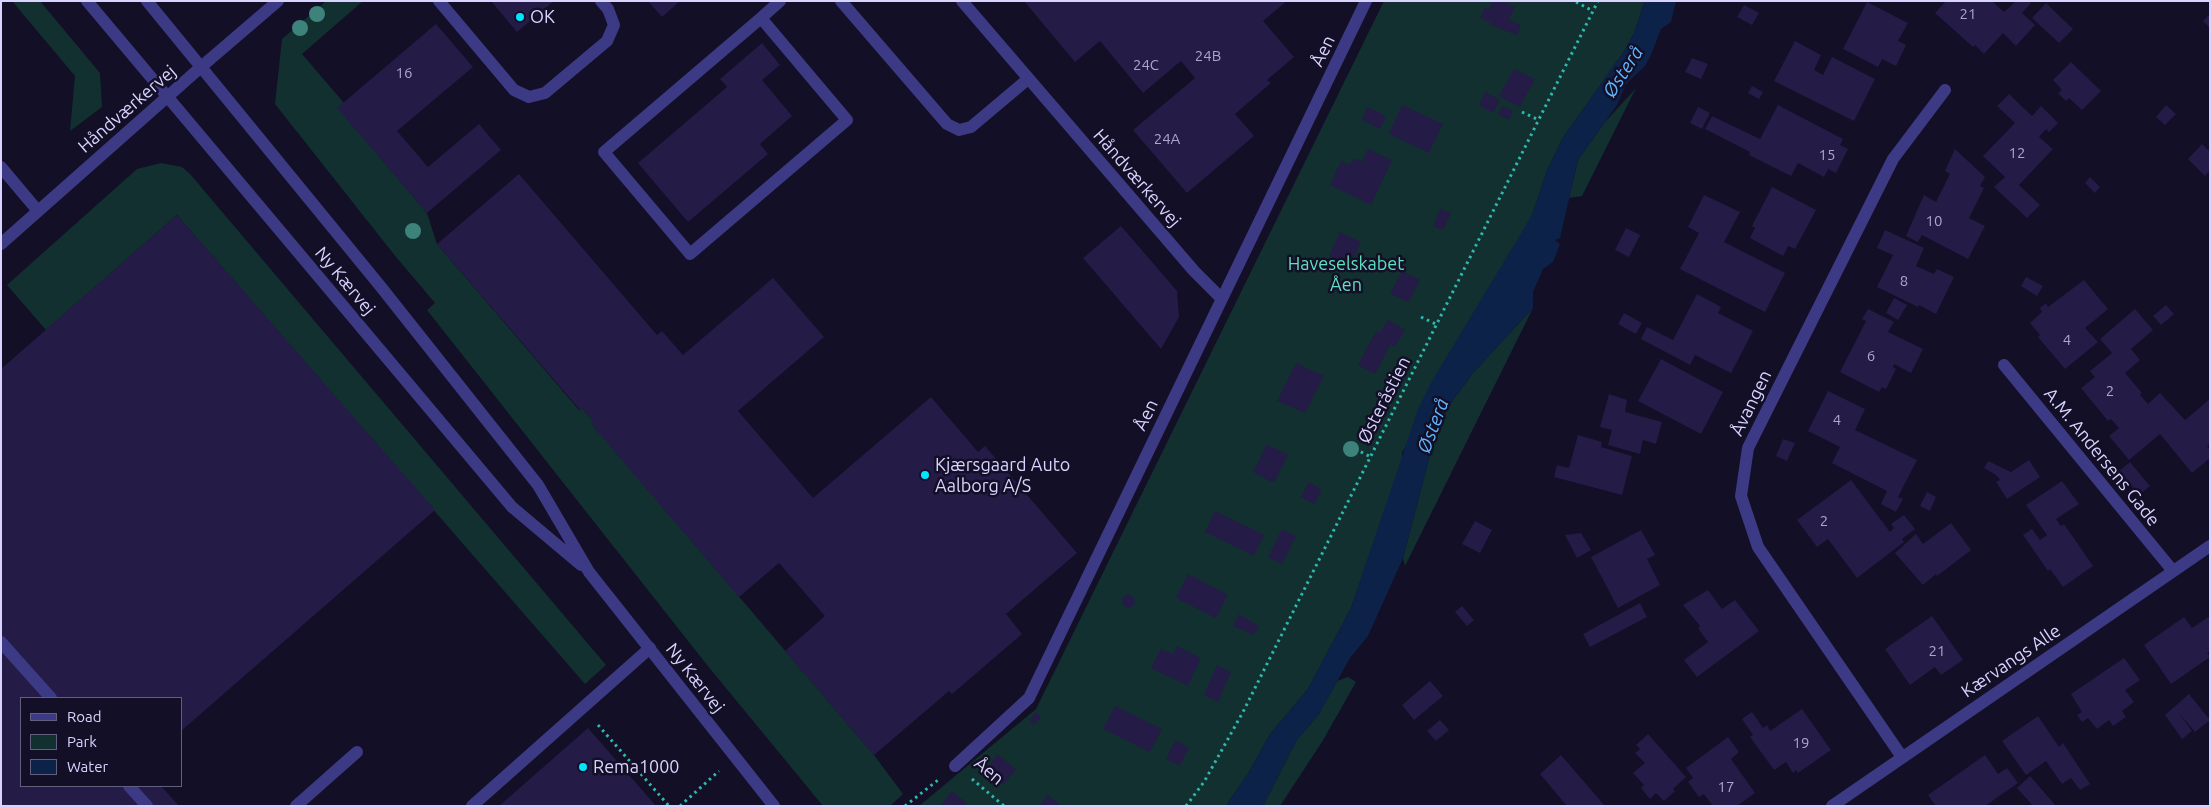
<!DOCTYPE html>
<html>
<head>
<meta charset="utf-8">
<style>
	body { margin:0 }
	#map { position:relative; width:2211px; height:807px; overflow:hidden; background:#130f26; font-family:Ubuntu,sans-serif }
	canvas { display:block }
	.frame { position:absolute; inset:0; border:2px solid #d9d4ff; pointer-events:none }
	.legend { position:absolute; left:20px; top:697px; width:162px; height:90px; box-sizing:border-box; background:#130f26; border:1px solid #625e7d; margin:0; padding:6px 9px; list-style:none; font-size:15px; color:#d9d4ff }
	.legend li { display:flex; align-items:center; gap:10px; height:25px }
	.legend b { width:25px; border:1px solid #625e7d }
</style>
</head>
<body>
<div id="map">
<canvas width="2211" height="807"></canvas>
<div class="frame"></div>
<ul class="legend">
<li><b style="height:6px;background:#3d3a85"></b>Road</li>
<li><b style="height:14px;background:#12302f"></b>Park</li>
<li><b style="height:14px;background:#0c2248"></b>Water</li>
</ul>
</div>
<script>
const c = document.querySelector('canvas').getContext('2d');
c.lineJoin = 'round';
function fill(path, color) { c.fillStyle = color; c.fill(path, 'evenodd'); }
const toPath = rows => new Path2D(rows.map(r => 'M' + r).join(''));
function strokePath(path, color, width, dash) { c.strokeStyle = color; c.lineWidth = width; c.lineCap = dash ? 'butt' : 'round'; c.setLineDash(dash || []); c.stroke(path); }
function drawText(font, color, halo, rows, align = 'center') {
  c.font = font + ' Ubuntu,sans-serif'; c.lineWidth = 5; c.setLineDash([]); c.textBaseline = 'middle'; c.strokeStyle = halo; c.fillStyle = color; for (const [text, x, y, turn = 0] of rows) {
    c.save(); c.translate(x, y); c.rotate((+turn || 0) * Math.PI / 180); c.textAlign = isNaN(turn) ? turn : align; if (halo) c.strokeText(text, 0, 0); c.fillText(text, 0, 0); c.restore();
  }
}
fill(toPath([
	[12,1,40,1,100,73,102,107,70,131,75,76],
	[326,1,363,1,302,54,344,103,338,108,427,213,437,244,579,410,582,408,594,422,592,424,874,755,903,794,890,806,823,806,707,665,427,310,435,303,396,257,275,104,282,39],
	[1384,1,1645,1,1634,33,1625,50,1562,139,1546,173,1532,215,1402,453,1402,460,1351,608,1308,689,1270,734,1249,772,1226,806,919,806,1036,709],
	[1636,88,1582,196,1569,198,1578,160,1605,122],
	[161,163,182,167,190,174,606,665,585,684,177,215,46,330,7,285,137,169],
	[1533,308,1405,566,1403,558,1431,451,1448,407,1473,373],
	[1348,677,1356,682,1322,742,1280,806,1263,806,1296,741,1319,714,1337,681]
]), '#12302f');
fill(toPath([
	[1645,1,1676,1,1671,22,1661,29,1651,55,1645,66,1626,84,1617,105,1578,160,1560,238,1555,240,1560,244,1553,262,1543,269,1533,292,1533,308,1473,373,1448,407,1431,451,1403,558,1368,636,1350,658,1319,714,1296,741,1263,806,1226,806,1249,772,1270,734,1308,689,1351,608,1418,409,1432,381,1532,215,1546,173,1562,139,1625,50,1634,33]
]), '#0c2248');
fill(toPath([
	[491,1,554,1,517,32],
	[648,1,680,1,662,17],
	[1024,1,1287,1,1263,21,1294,57,1267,80,1271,83,1235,114,1254,136,1187,193,1133,130,1195,78,1181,61,1143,93,1100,41,1075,62],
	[1493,1,1502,1,1515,7,1509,20,1521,25,1517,35,1490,25,1491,23,1480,18,1485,7,1489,9],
	[1946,1,1992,1,2004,12,2016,1,2029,1,2031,3,2022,13,2035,25,2016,46,2003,33,1984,54,1975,45,1973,47,1935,13],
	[1867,2,1908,23,1898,41,1906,45,1896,66,1882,59,1878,67,1843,49],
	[2046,3,2073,29,2059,43,2032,18],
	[1744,5,1759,13,1752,25,1737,17],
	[2210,14,2210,28,2203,21],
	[436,24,473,67,397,131,428,167,479,124,501,150,427,213,337,108],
	[1795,41,1821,55,1814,70,1823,75,1832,57,1875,79,1854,121,1774,81],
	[762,43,780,65,762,80,792,116,760,144,768,154,688,222,638,163,727,87,720,79],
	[1692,58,1708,64,1701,79,1685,72],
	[2071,62,2101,91,2082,110,2069,98,2066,101,2058,93,2062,90,2053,80],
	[1514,69,1535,79,1520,107,1499,96],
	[1752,86,1763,92,1759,99,1748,93],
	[1485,92,1500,100,1493,113,1479,105],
	[2009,94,2032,116,2041,106,2058,123,2049,132,2046,129,2039,137,2053,149,2019,185,2040,205,2027,218,1994,187,2005,177,1983,156,2015,123,1997,106],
	[1402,105,1443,124,1429,153,1389,134],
	[1778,105,1843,139,1840,145,1848,149,1836,173,1828,169,1824,177,1798,163,1791,176,1749,155,1750,152,1705,129,1712,116,1760,139],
	[2166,105,2176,114,2165,125,2156,117],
	[1503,106,1513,111,1509,120,1498,114],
	[1367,107,1386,116,1380,129,1362,120],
	[1698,107,1710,113,1702,129,1690,123],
	[2202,144,2210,152,2210,170,2205,176,2188,159],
	[1368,149,1392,160,1371,205,1330,185,1341,161,1350,165,1354,158,1362,162],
	[1955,149,1985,177,1980,186,1984,188,1969,218,1985,226,1968,259,1922,235,1918,242,1906,236,1924,195,1936,202,1950,174,1945,171],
	[519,174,657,335,662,331,683,355,773,278,824,337,738,411,813,498,931,397,978,452,985,446,1077,553,1006,614,1022,634,952,694,949,691,874,755,785,651,825,616,779,563,739,597,591,424,594,422,582,408,580,410,437,244],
	[2090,177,2100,187,2095,193,2085,183],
	[1772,187,1816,210,1795,249,1788,246,1783,256,1750,238,1755,228,1752,226],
	[1704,195,1740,212,1724,242,1785,273,1765,312,1680,269,1699,233,1688,227],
	[1440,209,1451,213,1443,230,1433,226],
	[177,215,435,510,181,731,181,698,21,698,21,786,161,786,179,806,1,806,1,369],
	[1121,226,1177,291,1179,317,1161,349,1083,258],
	[1626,228,1640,235,1629,257,1615,250],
	[1885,230,1924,248,1916,266,1934,274,1937,269,1954,277,1936,314,1919,305,1918,307,1877,287,1893,255,1877,248],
	[1340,232,1361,242,1350,266,1329,256],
	[1402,271,1420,280,1409,302,1390,294],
	[2026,277,2043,286,2037,296,2021,286],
	[2084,280,2108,309,2085,328,2098,342,2065,369,2038,337,2040,335,2030,323,2042,312,2040,308,2046,303,2048,307],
	[1697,294,1721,307,1718,313,1753,331,1731,373,1695,355,1690,365,1641,339,1647,327,1673,340],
	[1894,298,1907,305,1898,320,1886,313],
	[2166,305,2174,314,2161,325,2153,316],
	[1868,309,1894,322,1888,332,1923,349,1911,373,1894,364,1893,367,1896,369,1886,389,1882,387,1879,392,1840,372,1866,321,1862,319],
	[2135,309,2153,330,2131,349,2140,360,2125,373,2142,393,2140,395,2148,404,2160,393,2185,420,2210,399,2210,444,2207,446,2210,450,2210,458,2192,473,2160,434,2129,460,2109,436,2119,428,2111,419,2108,421,2081,388,2095,377,2090,371,2112,353,2100,339],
	[1624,313,1642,323,1636,334,1618,324],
	[1388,320,1405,330,1395,347,1391,344,1375,374,1358,365,1376,331,1380,333],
	[1661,359,1723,392,1701,434,1638,401],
	[1296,363,1324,376,1305,413,1277,401],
	[1828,391,1865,409,1855,430,1917,460,1898,497,1903,499,1896,512,1881,504,1887,491,1832,463,1840,447,1808,431],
	[1609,394,1627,400,1625,412,1662,422,1656,444,1643,440,1640,454,1608,445,1612,430,1600,427],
	[1578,435,1602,442,1601,447,1632,456,1622,495,1554,477,1557,465,1569,468],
	[1783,439,1795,443,1787,461,1776,456],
	[1267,444,1288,455,1274,483,1253,472],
	[2029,460,2040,477,2007,499,1996,482,2000,480,1996,475,1984,468,1988,461,2011,472],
	[2130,462,2150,486,2139,495,2119,471],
	[1851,480,1890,532,1894,528,1891,524,1904,515,1915,529,1902,539,1904,542,1857,578,1828,539,1817,547,1797,520],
	[2062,481,2079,504,2056,519,2061,526,2064,524,2093,566,2063,587,2050,569,2048,571,2023,535,2032,529,2040,540,2047,535,2026,505],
	[1309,482,1322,490,1314,504,1301,497],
	[1927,492,1936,497,1930,511,1920,506],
	[1215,511,1264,535,1254,556,1205,532],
	[1475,521,1492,530,1480,553,1462,544],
	[1951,523,1971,550,1937,576,1936,574,1923,585,1895,553,1916,534,1923,544],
	[1282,529,1296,536,1282,564,1268,557],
	[1641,530,1655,555,1647,559,1660,585,1618,608,1591,557],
	[1581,533,1591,550,1577,558,1565,535],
	[1188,574,1228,595,1216,618,1176,598],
	[1708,590,1722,609,1735,600,1759,631,1697,677,1684,660,1708,642,1698,628,1700,626,1683,605],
	[1128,594,1134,597,1135,603,1130,608,1123,605,1122,598],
	[1640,603,1647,617,1590,647,1583,634],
	[1462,606,1474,620,1467,626,1455,612],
	[1239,614,1259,626,1254,635,1233,626],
	[1932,616,1963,660,1941,675,1935,667,1910,685,1885,649],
	[2210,616,2210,651,2207,653,2210,657,2171,684,2144,645,2184,617,2192,628],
	[1177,646,1201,658,1188,686,1151,668,1161,649,1173,654],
	[2124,658,2140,680,2125,690,2134,702,2122,711,2126,717,2113,726,2109,720,2097,729,2088,718,2082,722,2077,715,2082,712,2071,694],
	[1217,665,1231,672,1218,702,1204,695],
	[1430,681,1443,696,1414,720,1402,705],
	[2189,694,2210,720,2195,732,2179,713,2192,731,2182,739,2165,715],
	[1115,706,1162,729,1150,752,1103,729],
	[1802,709,1831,750,1798,773,1796,770,1793,773,1786,762,1774,770,1750,737,1753,735,1742,719,1752,712,1763,728,1767,725,1770,731],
	[1036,712,1041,717,1034,725,1029,721],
	[2038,716,2059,747,2063,743,2090,784,2080,790,2071,778,2062,784,2046,761,2026,775,2002,741],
	[1440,720,1449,730,1436,741,1427,731],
	[588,728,656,806,499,806],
	[1648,734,1686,777,1673,789,1675,791,1664,801,1656,793,1650,799,1641,788,1644,785,1633,773,1645,763,1635,753,1640,749,1636,745],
	[1728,737,1739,752,1731,759,1755,793,1737,806,1713,806,1704,794,1699,797,1688,782,1693,778,1686,768],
	[1175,740,1189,747,1180,766,1166,759],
	[997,754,1016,769,1004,784,986,770],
	[1561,755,1605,806,1567,806,1540,774],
	[1985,755,1998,774,2007,768,2018,783,1985,806,1936,806,1928,795],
	[2030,776,2056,806,2033,806,2017,788],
	[952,791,967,803,964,806,940,806],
	[1048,795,1061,806,1039,806]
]), '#241b47');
strokePath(toPath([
	[1576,2,1593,11],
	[1522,112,1539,120],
	[1421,317,1438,325],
	[1355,449,1371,457],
	[598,725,669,806],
	[972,779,1004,806],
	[680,806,719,771],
	[905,806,938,780],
	[1186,806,1204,782,1243,712,1598,1]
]), '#2fb8b0', 3, [2.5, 4]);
strokePath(toPath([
	[439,1,514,90,529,97,545,93,607,41,614,25,608,9,601,1],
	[761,18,847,120,690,254,604,152,761,18,780,1],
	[1,167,38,211],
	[1,642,51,698],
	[129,786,147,806],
	[296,806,357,752],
	[472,806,650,648]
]), '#3d3a85', 12);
strokePath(toPath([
	[841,1,947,124,959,130,971,127,1028,79],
	[962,1,1194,271,1221,298],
	[201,67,278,1],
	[2004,365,2173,571],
	[1902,757,1758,547,1741,496,1748,448,1893,159,1945,90],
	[955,766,1029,698,1366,1],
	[1832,806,2210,546]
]), '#3d3a85', 12);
strokePath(toPath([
	[87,1,512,507,581,565],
	[147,1,381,287,538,485,589,572,774,806],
	[1,244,201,67]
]), '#3d3a85', 12);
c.fillStyle = '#3d827b';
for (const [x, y] of [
	[317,14],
	[300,28],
	[413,231],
	[1351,449]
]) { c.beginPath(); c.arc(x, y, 8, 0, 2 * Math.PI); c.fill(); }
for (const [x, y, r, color] of [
	[520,17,5,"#00e5ff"],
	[925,475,5,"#00e5ff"],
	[583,767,5,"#00e5ff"]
]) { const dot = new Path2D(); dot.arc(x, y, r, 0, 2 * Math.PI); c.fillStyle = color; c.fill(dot); strokePath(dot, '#130f26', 2); }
drawText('15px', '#aca6d1', null, [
	["21",1968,14],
	["24B",1208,56],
	["24C",1146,65],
	["16",404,73],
	["24A",1167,139],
	["12",2017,153],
	["15",1827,155],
	["10",1934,221],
	["8",1904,281],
	["4",2067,340],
	["6",1871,356],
	["2",2110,391],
	["4",1837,420],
	["2",1824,521],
	["21",1937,651],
	["19",1801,743],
	["17",1726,787]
]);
drawText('18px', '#d9d4ff', '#130f26', [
	["OK",530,17],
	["Kjærsgaard Auto",935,465],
	["Aalborg A/S",935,486],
	["Rema1000",593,767]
], 'left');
drawText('18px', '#d9d4ff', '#130f26', [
	["Åen",1323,51,-64],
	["Håndværkervej",127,109,-41],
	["Håndværkervej",1137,178,49],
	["Ny Kærvej",345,281,50],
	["Østeråstien",1384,400,-63],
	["Åvangen",1751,403,-64],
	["Åen",1146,415,-64],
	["A.M. Andersens Gade",2102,457,51],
	["Kærvangs Alle",2011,661,-34],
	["Ny Kærvej",695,678,52],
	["Åen",989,771,40]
]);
drawText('18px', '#5fe0c0', '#130f26', [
	["Haveselskabet",1346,264],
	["Åen",1346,285]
]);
drawText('italic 19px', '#62b6ff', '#130f26', [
	["Østerå",1623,72,-57],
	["Østerå",1433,426,-69]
]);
</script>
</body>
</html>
